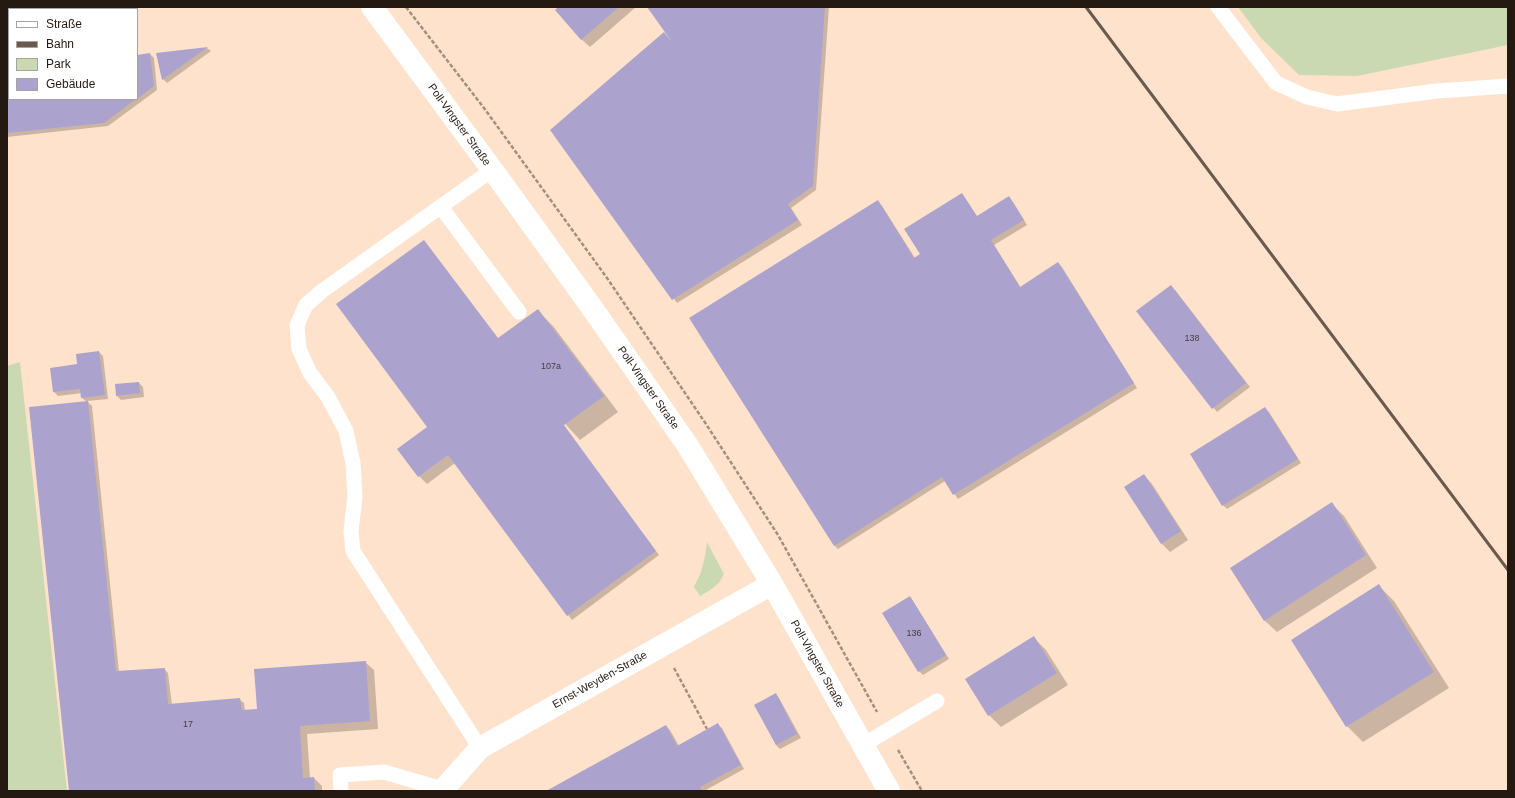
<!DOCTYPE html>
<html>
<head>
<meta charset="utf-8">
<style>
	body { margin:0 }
	#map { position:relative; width:1515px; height:798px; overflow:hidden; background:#ffe2cc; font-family:Helvetica,sans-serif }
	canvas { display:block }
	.frame { position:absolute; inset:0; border:8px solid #241a12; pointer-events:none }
	.legend { position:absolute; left:8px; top:8px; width:130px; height:92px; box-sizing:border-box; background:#fff; border:1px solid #a7a3a0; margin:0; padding:5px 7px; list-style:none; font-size:12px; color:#241a12 }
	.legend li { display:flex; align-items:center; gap:8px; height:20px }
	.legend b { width:20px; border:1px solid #a7a3a0 }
</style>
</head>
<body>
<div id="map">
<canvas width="1515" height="798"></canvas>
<div class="frame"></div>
<ul class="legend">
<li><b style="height:5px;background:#fff"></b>Straße</li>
<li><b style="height:5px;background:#6a5a4e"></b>Bahn</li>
<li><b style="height:11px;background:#cbd9b3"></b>Park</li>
<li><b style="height:11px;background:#aba3cd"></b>Gebäude</li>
</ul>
</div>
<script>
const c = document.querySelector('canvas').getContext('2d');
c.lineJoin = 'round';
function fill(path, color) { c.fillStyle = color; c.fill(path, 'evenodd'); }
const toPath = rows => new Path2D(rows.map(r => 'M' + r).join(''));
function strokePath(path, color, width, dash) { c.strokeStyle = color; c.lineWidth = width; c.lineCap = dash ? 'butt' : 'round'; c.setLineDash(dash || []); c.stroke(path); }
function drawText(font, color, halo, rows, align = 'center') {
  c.font = font + ' Helvetica,sans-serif'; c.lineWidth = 4; c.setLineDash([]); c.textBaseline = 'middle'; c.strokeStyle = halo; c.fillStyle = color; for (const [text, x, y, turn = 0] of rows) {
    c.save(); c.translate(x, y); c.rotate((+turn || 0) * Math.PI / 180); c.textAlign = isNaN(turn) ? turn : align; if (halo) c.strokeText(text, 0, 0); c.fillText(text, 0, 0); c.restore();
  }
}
fill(toPath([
	[1238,7,1508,7,1508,45,1357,76,1299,75,1261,38],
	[20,362,67,791,7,791,7,366],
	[707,542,724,574,719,583,710,590,700,596,694,587,701,572,705,556]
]), '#cbd9b3');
fill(toPath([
	[47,7,72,7,70,9,49,9],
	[559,7,636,7,590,47,581,39],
	[648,7,829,7,816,190,791,208,802,225,677,303,552,130,673,42],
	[7,19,9,19,9,99,137,99,137,56,150,54,154,58,157,90,108,126,7,137],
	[207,48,211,51,167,83,163,79,157,54],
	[962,194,977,217,1009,198,1013,202,1027,225,994,245,1021,288,1058,263,1062,267,1137,388,958,499,945,481,838,549,834,545,878,202,882,206,915,258,921,255],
	[424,241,498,339,538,311,553,326,618,412,580,440,545,402,659,555,572,620,455,463,427,484,419,476,430,431],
	[1175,290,1250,387,1217,412,1138,311],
	[99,352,103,356,108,399,87,401,92,406,119,672,164,669,168,673,172,705,240,700,244,703,245,711,258,710,365,662,374,670,378,729,307,734,310,778,314,778,322,786,322,791,70,791,87,402,82,398,82,393,58,396,54,392,51,369,78,365,77,355],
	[139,383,143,387,144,397,121,400,117,396],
	[1265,408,1269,412,1301,463,1227,509,1223,505],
	[1144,475,1152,484,1188,540,1170,552,1162,544,1126,487],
	[1332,504,1344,516,1377,568,1277,632,1264,620],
	[1379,586,1394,601,1449,688,1363,742,1347,726],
	[910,597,913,601,949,659,923,675,919,671],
	[1034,638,1046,650,1068,685,1001,727,989,715],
	[776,695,779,698,801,738,780,749,776,745,755,705],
	[718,725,722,728,744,769,704,791,548,791,666,726,670,730,679,746]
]), '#0003');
fill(toPath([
	[558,7,619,7,581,40,555,10],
	[647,7,825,7,813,186,788,204,798,220,672,300,550,130,664,32,672,42],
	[7,18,9,18,9,99,136,99,104,123,7,133],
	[208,47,162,80,156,53],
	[150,53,154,86,137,99,137,55],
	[962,193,977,216,1009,196,1024,220,991,240,1020,287,1058,262,1134,383,953,495,942,477,834,546,689,318,878,200,914,258,920,254,904,229],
	[424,240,498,338,538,309,604,396,564,425,656,551,567,616,448,455,418,477,397,449,427,427,336,304],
	[1171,285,1246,383,1212,409,1136,311],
	[99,351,105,395,81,398,80,389,53,392,50,368,77,364,76,354],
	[139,382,140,393,116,396,115,384],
	[88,401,116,671,165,668,168,704,240,698,242,710,257,709,254,669,366,661,370,721,300,726,303,778,314,777,315,791,69,791,29,407],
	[1265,407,1298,459,1222,506,1190,454],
	[1144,474,1181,531,1161,544,1124,487],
	[1332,502,1366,555,1264,621,1230,568],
	[1379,584,1434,672,1346,727,1291,640],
	[910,596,946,655,918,672,882,613],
	[1034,636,1057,673,988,716,965,679],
	[776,693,797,734,776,745,754,705],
	[718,723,741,765,700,787,702,791,546,791,666,725,677,746]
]), '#aba3cd');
strokePath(toPath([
	[406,7,484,108,607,278,706,424,778,535,877,712],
	[674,668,707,729],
	[898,750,922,791]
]), '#a48f7f', 2.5, [4, 2]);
strokePath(toPath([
	[1218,7,1276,83,1307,97,1337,104,1437,91,1508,86],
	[441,207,519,312],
	[863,745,937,701],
	[480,748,353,551,351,531,355,497,353,463,346,431,328,397,310,373,299,349,297,325,306,305,322,291,492,170],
	[341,791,340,775,384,772,442,789]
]), '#fff', 15);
strokePath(toPath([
	[442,791,480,748,772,584]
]), '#fff', 22);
strokePath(toPath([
	[372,7,499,179,595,312,688,446,772,584,889,791]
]), '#fff', 22);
strokePath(toPath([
	[1086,7,1508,570]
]), '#6a5a4e', 3);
drawText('9px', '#463c41', null, [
	["138",1192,339],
	["107a",551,367],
	["136",914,634],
	["17",188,725]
]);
drawText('11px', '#241a12', '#fff', [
	["Poll-Vingster Straße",459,125,54],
	["Poll-Vingster Straße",648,388,55],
	["Poll-Vingster Straße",817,664,61],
	["Ernst-Weyden-Straße",600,680,-29]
]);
</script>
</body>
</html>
